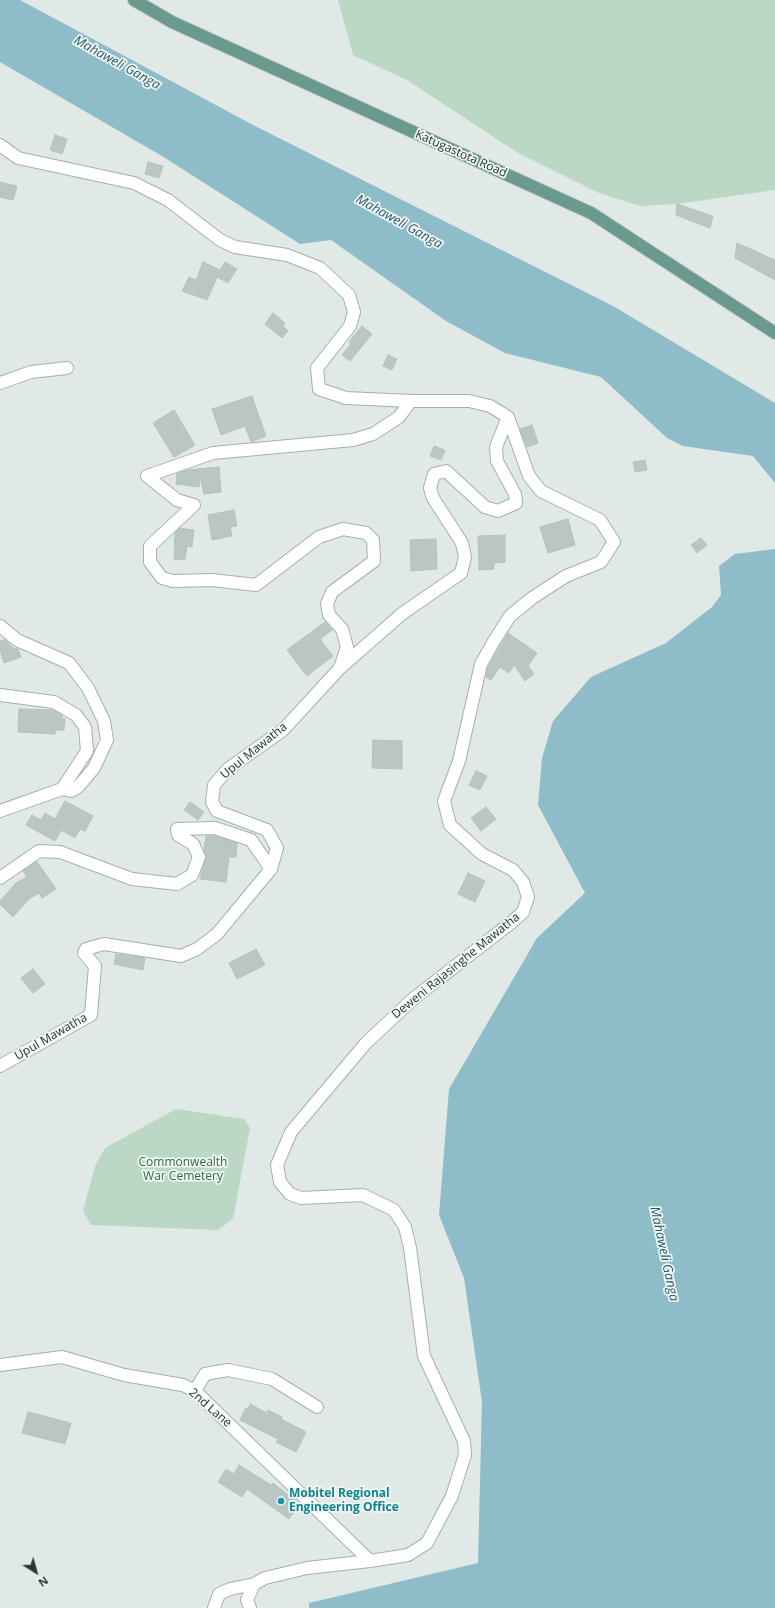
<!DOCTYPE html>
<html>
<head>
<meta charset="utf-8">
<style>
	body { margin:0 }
	#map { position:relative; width:775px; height:1608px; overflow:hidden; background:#e0e9e6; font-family:"Open Sans",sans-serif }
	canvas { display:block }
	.north { position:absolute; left:16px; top:1552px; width:40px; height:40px; -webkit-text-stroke:3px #f0f6f3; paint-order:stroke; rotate:143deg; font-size:11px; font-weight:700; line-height:16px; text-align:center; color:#233733 }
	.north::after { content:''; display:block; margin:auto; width:14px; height:18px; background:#233733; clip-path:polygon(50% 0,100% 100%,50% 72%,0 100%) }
</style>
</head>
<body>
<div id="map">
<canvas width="775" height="1608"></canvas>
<div class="north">N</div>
</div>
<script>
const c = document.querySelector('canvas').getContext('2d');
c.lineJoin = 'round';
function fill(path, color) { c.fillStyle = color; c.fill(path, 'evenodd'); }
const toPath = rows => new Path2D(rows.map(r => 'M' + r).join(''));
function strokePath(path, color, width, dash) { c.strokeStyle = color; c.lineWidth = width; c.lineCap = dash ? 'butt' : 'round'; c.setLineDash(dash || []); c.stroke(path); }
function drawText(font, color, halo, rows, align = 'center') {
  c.font = font + ' "Open Sans",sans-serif'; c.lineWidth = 3.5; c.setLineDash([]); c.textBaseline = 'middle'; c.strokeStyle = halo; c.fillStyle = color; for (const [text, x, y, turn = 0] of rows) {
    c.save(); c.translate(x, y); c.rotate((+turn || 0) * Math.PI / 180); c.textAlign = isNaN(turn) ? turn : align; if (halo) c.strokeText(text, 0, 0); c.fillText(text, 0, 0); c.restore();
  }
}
fill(toPath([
	[338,0,775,0,775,190,677,204,640,206,599,193,518,153,407,80,353,55],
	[176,1109,244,1119,250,1128,233,1219,218,1230,91,1225,83,1211,95,1166,105,1148]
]), '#bbd8c5');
fill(toPath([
	[0,0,20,0,255,126,613,306,775,403,775,483,753,456,683,446,667,438,601,377,505,353,446,321,331,240,300,244,162,156,0,62],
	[775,549,775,1608,309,1608,309,1603,478,1563,482,1402,464,1278,439,1215,449,1089,537,938,585,893,538,805,542,758,553,721,591,677,666,643,712,607,721,595,719,566,735,554]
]), '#8ebcc8');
const building = toPath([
	[55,135,67,139,62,154,50,150,55,135],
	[148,162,163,166,159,178,145,174,148,162],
	[0,182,17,186,13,200,0,197,0,182],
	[677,204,713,216,710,228,676,215,677,204],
	[737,243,775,260,775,280,735,258,737,243],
	[203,262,220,270,225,262,237,269,228,283,217,277,207,300,182,291,189,277,196,280,203,262],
	[273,313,285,323,283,326,288,331,282,338,265,324,273,313],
	[362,326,372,334,350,361,342,355,351,344,349,342,362,326],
	[388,355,397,359,392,370,383,366,388,355],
	[252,396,266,436,251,442,245,426,221,435,212,409,252,396],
	[174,410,195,445,174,457,153,423,174,410],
	[532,425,538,443,527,447,520,429,532,425],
	[434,446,445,450,441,460,430,456,434,446],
	[645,460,647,470,635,472,633,462,645,460],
	[219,467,221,492,204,494,200,477,199,487,176,484,177,473,187,470,219,467],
	[234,510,237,526,230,527,232,536,212,540,208,515,234,510],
	[568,519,575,545,548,553,540,527,568,519],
	[180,528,194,530,192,547,187,546,185,560,174,559,175,533,180,528],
	[505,535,505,562,494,563,494,569,479,570,478,536,505,535],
	[701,538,707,545,697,553,691,545,701,538],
	[436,539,437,569,411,571,410,540,436,539],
	[325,622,332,630,320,639,333,656,307,676,287,650,325,622],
	[508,633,537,653,528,666,534,674,525,681,514,665,509,673,500,667,491,680,486,677,488,667,508,633],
	[5,640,13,648,18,649,21,657,4,663,0,650,0,641,5,640],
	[19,709,53,710,62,715,62,719,65,719,64,730,55,730,55,734,18,732,19,709],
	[373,740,402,741,402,769,372,768,373,740],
	[476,771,487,776,480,790,469,785,476,771],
	[65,801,93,816,85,831,80,829,75,838,61,830,55,841,26,825,32,815,41,820,45,813,55,819,65,801],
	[190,802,204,812,198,820,184,810,190,802],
	[486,807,496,819,481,831,471,818,486,807],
	[206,836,214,836,237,843,236,857,229,857,226,882,200,879,206,857,204,850,206,836],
	[37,862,56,889,42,898,39,893,29,899,13,917,0,904,0,901,16,883,27,877,23,871,37,862],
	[468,873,485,881,475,902,458,894,468,873],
	[256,949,265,965,237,979,229,963,256,949],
	[116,954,145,958,143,970,114,964,116,954],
	[33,969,45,984,33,993,21,978,33,969],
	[250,1404,267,1413,268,1410,282,1417,281,1419,306,1432,296,1452,276,1442,278,1439,240,1420,246,1408,248,1409,250,1404],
	[28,1412,71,1423,65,1444,22,1433,28,1412],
	[239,1465,271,1485,273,1483,300,1504,289,1519,247,1489,242,1497,218,1482,226,1469,234,1474,239,1465]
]);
fill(building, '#b9c6c2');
strokePath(building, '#b4c2bd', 1);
const minor = toPath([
	[0,145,18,158,134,183,168,200,220,240,235,247,287,255,320,268,349,295,354,312,350,326,317,368,319,389,346,398,411,401,469,401,490,406,508,417,529,476,541,491,600,520,614,542,601,562,566,576,532,598,510,616,494,641,481,664,459,761,444,801,450,825,482,854,513,870,523,882,528,897,523,912,512,922,413,999,366,1043,291,1132,277,1165,280,1182,290,1194,301,1198,363,1195,394,1210,405,1227,410,1248,424,1356,464,1441,465,1455,452,1496,427,1543,408,1555,370,1561,307,1568,265,1578,254,1584,247,1600,250,1608],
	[0,383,31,372,67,368],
	[0,626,17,640,69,663,88,688,104,721,107,740,94,768,78,787,71,791,62,789],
	[340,668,347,647,342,629,329,615,327,604,332,592,374,561,373,540,366,533,343,529,319,537,256,585,212,580,173,581,162,578,150,562,150,546,194,505,177,500,147,476,213,453,353,440,373,434,399,417,411,401],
	[0,695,54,702,76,715,85,727,87,751,62,789,0,811],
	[0,878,39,851,60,852,132,879,177,884,192,875,199,857,193,844,178,835,177,829,215,828,251,840,271,869],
	[0,1066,91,1015,95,966,84,953,86,949,104,944,181,956,197,949,217,934,271,869,277,848,267,830,217,811,212,802,214,785,228,769,283,730,340,668,403,613,461,573,465,557,462,543,433,498,430,488,434,474,446,471,485,507,498,511,516,503,515,494,497,461,496,447,508,417],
	[0,1365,62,1357,124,1375,183,1385,195,1391,370,1561],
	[195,1391,205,1374,228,1370,272,1379,317,1407],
	[214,1608,219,1594,230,1589,254,1584]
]);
const major = toPath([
	[134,0,172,22,591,213,775,333]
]);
strokePath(minor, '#a4b0ad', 14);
strokePath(major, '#bdc3c2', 14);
strokePath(minor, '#fff', 12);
strokePath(major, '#6a9990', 12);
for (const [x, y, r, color] of [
	[281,1501,4,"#0f9aa8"]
]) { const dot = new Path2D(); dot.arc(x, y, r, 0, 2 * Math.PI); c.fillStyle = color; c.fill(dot); strokePath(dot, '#f0f6f3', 1.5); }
drawText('12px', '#233733', '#f0f6f3', [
	["Katugastota Road",461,154,24],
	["Upul Mawatha",254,751,-39],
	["Deweni Rajasinghe Mawatha",456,966,-39],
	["Upul Mawatha",51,1037,-30],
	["2nd Lane",210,1408,41]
]);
drawText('12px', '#32694b', '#f0f6f3', [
	["Commonwealth",183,1163],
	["War Cemetery",183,1177]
]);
drawText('bold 12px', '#0d838f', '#f0f6f3', [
	["Mobitel Regional",289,1494],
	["Engineering Office",289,1508]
], 'left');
drawText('italic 13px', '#255b6b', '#f0f6f3', [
	["Mahaweli Ganga",117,63,29],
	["Mahaweli Ganga",399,222,29],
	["Mahaweli Ganga",664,1254,78]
]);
</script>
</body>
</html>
